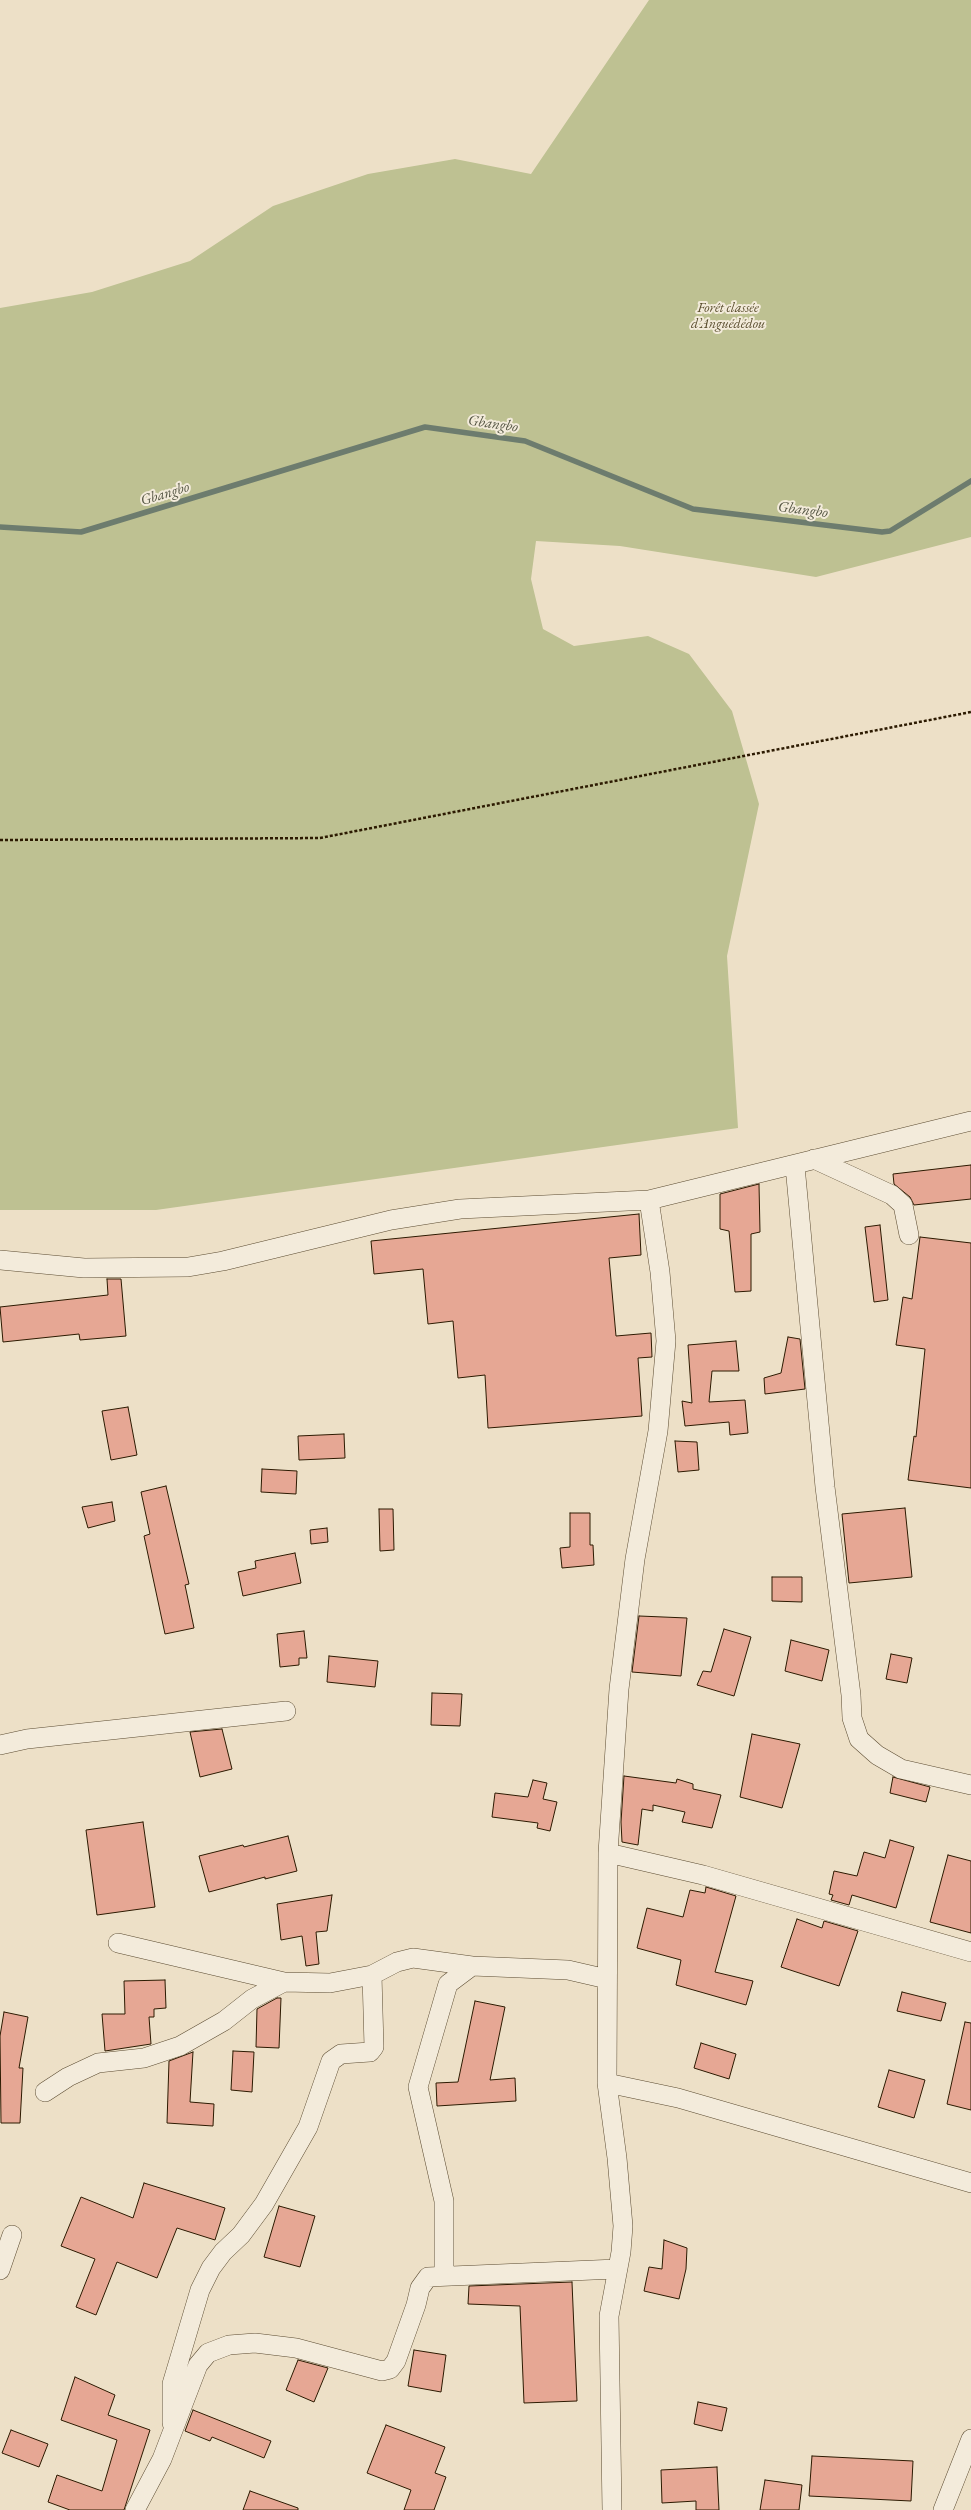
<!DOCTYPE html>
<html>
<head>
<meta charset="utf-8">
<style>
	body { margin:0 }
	canvas { display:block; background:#ede0c7 }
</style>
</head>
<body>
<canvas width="971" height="2510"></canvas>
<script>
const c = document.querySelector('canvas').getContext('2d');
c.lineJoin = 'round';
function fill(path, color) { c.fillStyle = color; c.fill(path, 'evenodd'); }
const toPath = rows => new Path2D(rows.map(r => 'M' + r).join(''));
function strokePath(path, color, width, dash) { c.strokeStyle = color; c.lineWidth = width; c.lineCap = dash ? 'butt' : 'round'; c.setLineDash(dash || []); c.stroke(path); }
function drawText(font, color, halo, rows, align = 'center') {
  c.font = font + ' "EB Garamond",serif'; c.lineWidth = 4; c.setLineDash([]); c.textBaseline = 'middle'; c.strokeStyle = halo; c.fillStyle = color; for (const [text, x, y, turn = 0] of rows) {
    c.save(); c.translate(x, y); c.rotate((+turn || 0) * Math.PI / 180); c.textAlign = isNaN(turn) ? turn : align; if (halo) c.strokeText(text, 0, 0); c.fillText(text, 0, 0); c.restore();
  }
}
fill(toPath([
	[649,0,971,0,971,537,816,577,620,546,536,541,531,579,543,629,574,646,648,636,689,654,732,711,759,804,727,956,738,1128,156,1210,0,1210,0,308,92,292,190,261,273,206,368,174,455,159,531,174]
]), '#bec192');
strokePath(toPath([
	[0,527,81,532,425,427,525,441,693,509,882,532,890,531,971,481]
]), '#6d7c6e', 5.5);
const building = toPath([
	[971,1165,971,1199,914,1205,910,1197,894,1184,893,1174,971,1165],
	[759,1184,760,1232,751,1234,751,1291,735,1292,729,1231,720,1229,720,1194,759,1184],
	[639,1214,641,1255,609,1258,616,1336,651,1333,652,1357,638,1358,642,1416,488,1428,485,1375,458,1378,453,1321,428,1324,423,1269,374,1274,371,1241,639,1214],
	[880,1225,888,1300,874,1302,865,1227,880,1225],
	[920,1237,971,1243,971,1488,908,1480,914,1436,916,1437,925,1349,896,1345,903,1297,912,1299,920,1237],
	[107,1279,121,1279,126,1336,80,1340,79,1334,3,1342,0,1307,108,1295,107,1279],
	[788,1337,800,1339,805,1389,765,1394,764,1378,781,1373,788,1337],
	[736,1341,739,1371,712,1371,709,1402,745,1400,748,1433,730,1435,729,1422,685,1426,682,1401,692,1403,688,1345,736,1341],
	[128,1407,137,1455,111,1460,102,1411,128,1407],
	[344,1434,345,1458,299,1460,298,1436,344,1434],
	[675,1441,697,1442,699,1470,678,1472,675,1441],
	[262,1469,297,1471,296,1494,261,1492,262,1469],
	[166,1486,189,1584,185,1585,194,1628,165,1634,144,1536,150,1534,141,1492,166,1486],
	[112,1502,115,1521,88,1528,82,1507,112,1502],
	[905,1508,912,1577,849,1583,842,1514,905,1508],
	[379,1509,393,1509,394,1550,380,1551,379,1509],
	[570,1513,590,1513,590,1545,593,1545,594,1565,562,1568,560,1548,570,1547,570,1513],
	[327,1528,328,1542,311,1544,310,1530,327,1528],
	[295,1553,301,1583,243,1596,238,1572,256,1568,255,1561,295,1553],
	[772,1577,802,1577,802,1602,772,1601,772,1577],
	[639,1616,687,1618,681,1676,632,1672,639,1616],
	[724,1629,751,1637,734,1696,697,1685,703,1671,711,1672,724,1629],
	[304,1631,307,1658,299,1658,299,1665,280,1667,277,1634,304,1631],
	[791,1640,829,1650,822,1681,785,1671,791,1640],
	[891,1654,912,1658,907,1683,886,1679,891,1654],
	[329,1656,378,1661,375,1687,327,1682,329,1656],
	[432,1693,462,1694,460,1726,431,1725,432,1693],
	[222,1729,232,1769,200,1777,190,1732,222,1729],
	[752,1734,800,1744,782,1808,740,1797,752,1734],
	[624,1776,676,1783,677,1779,693,1784,693,1789,721,1795,712,1828,682,1822,685,1812,653,1805,653,1811,642,1809,638,1845,622,1842,621,1822,624,1776],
	[893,1777,930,1787,926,1802,890,1793,893,1777],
	[533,1780,547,1783,543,1799,557,1802,550,1831,537,1828,538,1823,492,1817,495,1793,528,1797,533,1780],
	[143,1822,155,1907,97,1915,86,1830,143,1822],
	[288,1836,297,1871,265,1879,265,1877,209,1892,199,1856,243,1845,244,1847,288,1836],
	[890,1840,914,1847,896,1908,852,1895,849,1905,831,1900,833,1895,829,1894,834,1871,857,1876,864,1852,885,1858,890,1840],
	[948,1855,971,1861,971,1933,930,1922,948,1855],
	[706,1887,736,1896,715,1972,753,1981,746,2005,676,1985,681,1960,637,1948,647,1908,683,1917,690,1890,705,1893,706,1887],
	[332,1895,327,1931,316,1932,319,1964,306,1966,302,1936,281,1940,277,1904,332,1895],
	[797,1919,822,1928,824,1921,858,1931,839,1986,781,1967,797,1919],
	[165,1980,166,2008,154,2009,154,2017,149,2017,151,2044,105,2051,102,2014,125,2014,124,1981,165,1980],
	[902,1992,946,2003,941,2021,897,2011,902,1992],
	[277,1998,281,1998,279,2048,256,2047,257,2009,277,1998],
	[475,2001,505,2007,490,2080,515,2078,516,2101,437,2106,436,2083,458,2082,475,2001],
	[4,2012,28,2017,19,2068,23,2068,20,2123,1,2123,0,2036,4,2012],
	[965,2022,971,2023,971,2110,947,2104,965,2022],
	[701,2043,736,2054,729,2079,694,2068,701,2043],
	[233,2051,254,2052,252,2092,231,2090,233,2051],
	[193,2052,190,2102,214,2104,213,2126,167,2123,169,2061,193,2052],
	[889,2070,925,2080,914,2118,878,2107,889,2070],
	[144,2183,225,2208,215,2240,177,2228,157,2278,117,2262,96,2315,76,2307,95,2259,61,2246,81,2197,133,2218,144,2183],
	[279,2206,315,2216,300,2267,264,2257,279,2206],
	[664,2240,687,2248,686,2269,679,2299,644,2291,649,2267,662,2269,664,2240],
	[572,2282,577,2401,524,2403,520,2306,468,2304,469,2286,572,2282],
	[414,2350,446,2355,441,2392,408,2386,414,2350],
	[298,2360,328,2368,314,2402,286,2390,298,2360],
	[75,2377,115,2395,108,2415,150,2430,124,2510,70,2510,48,2502,57,2475,102,2491,117,2440,61,2420,75,2377],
	[698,2402,727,2408,722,2431,694,2424,698,2402],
	[193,2410,271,2441,264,2458,212,2437,210,2441,185,2431,193,2410],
	[386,2425,445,2447,435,2473,446,2477,434,2510,404,2510,411,2490,367,2473,386,2425],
	[11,2430,48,2444,39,2467,2,2453,11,2430],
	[812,2456,913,2461,911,2501,809,2496,812,2456],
	[717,2467,719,2510,696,2510,696,2501,662,2503,661,2470,717,2467],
	[765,2480,802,2485,799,2510,760,2510,765,2480],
	[250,2491,298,2508,298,2510,243,2510,250,2491]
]);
fill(building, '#e6a794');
strokePath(building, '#2c1a01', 1);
const minor = toPath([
	[814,1159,892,1195,903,1205,909,1235],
	[795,1166,825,1487,851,1695,852,1718,859,1739,877,1755,901,1769,971,1785],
	[0,1260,84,1268,188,1267,223,1261,391,1220,460,1209,649,1200,971,1121],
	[0,1745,27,1739,286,1711],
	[608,1853,703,1875,971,1952],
	[118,1943,284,1982,330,1983,372,1975,397,1962,413,1958,472,1966,568,1970,607,1979],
	[607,2083,678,2098,971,2183],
	[45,2092,68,2077,98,2063,144,2058,180,2046,224,2021,252,1999,284,1982],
	[0,2270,12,2235],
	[444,2275,444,2201,418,2087,448,1984,472,1966],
	[172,2423,172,2384,200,2290,211,2268,223,2252,241,2235,264,2204,308,2127,331,2061,341,2054,370,2052,374,2047,372,1975],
	[135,2510,162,2459,198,2365,208,2353,229,2345,255,2343,296,2348,382,2371,390,2369,396,2361,416,2305,420,2288,428,2277,617,2269],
	[612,2510,609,2316,621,2252,623,2226,617,2158,607,2083,608,1853,619,1689,635,1559,658,1431,666,1341,660,1272,649,1200],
	[943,2510,971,2439]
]);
strokePath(minor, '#5c4c32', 20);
strokePath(toPath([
	[0,840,320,838,971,712]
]), '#2c1a01', 2.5, [3, 2]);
strokePath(minor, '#f3ebdb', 19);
drawText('italic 14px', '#584c2c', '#f3ebdb', [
	["Forêt classée",728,308],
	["d’Anguédédou",728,324]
]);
drawText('italic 15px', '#525341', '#f3ebdb', [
	["Gbangbo",493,424,8],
	["Gbangbo",165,494,-17],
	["Gbangbo",803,510,7]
]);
</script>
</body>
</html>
